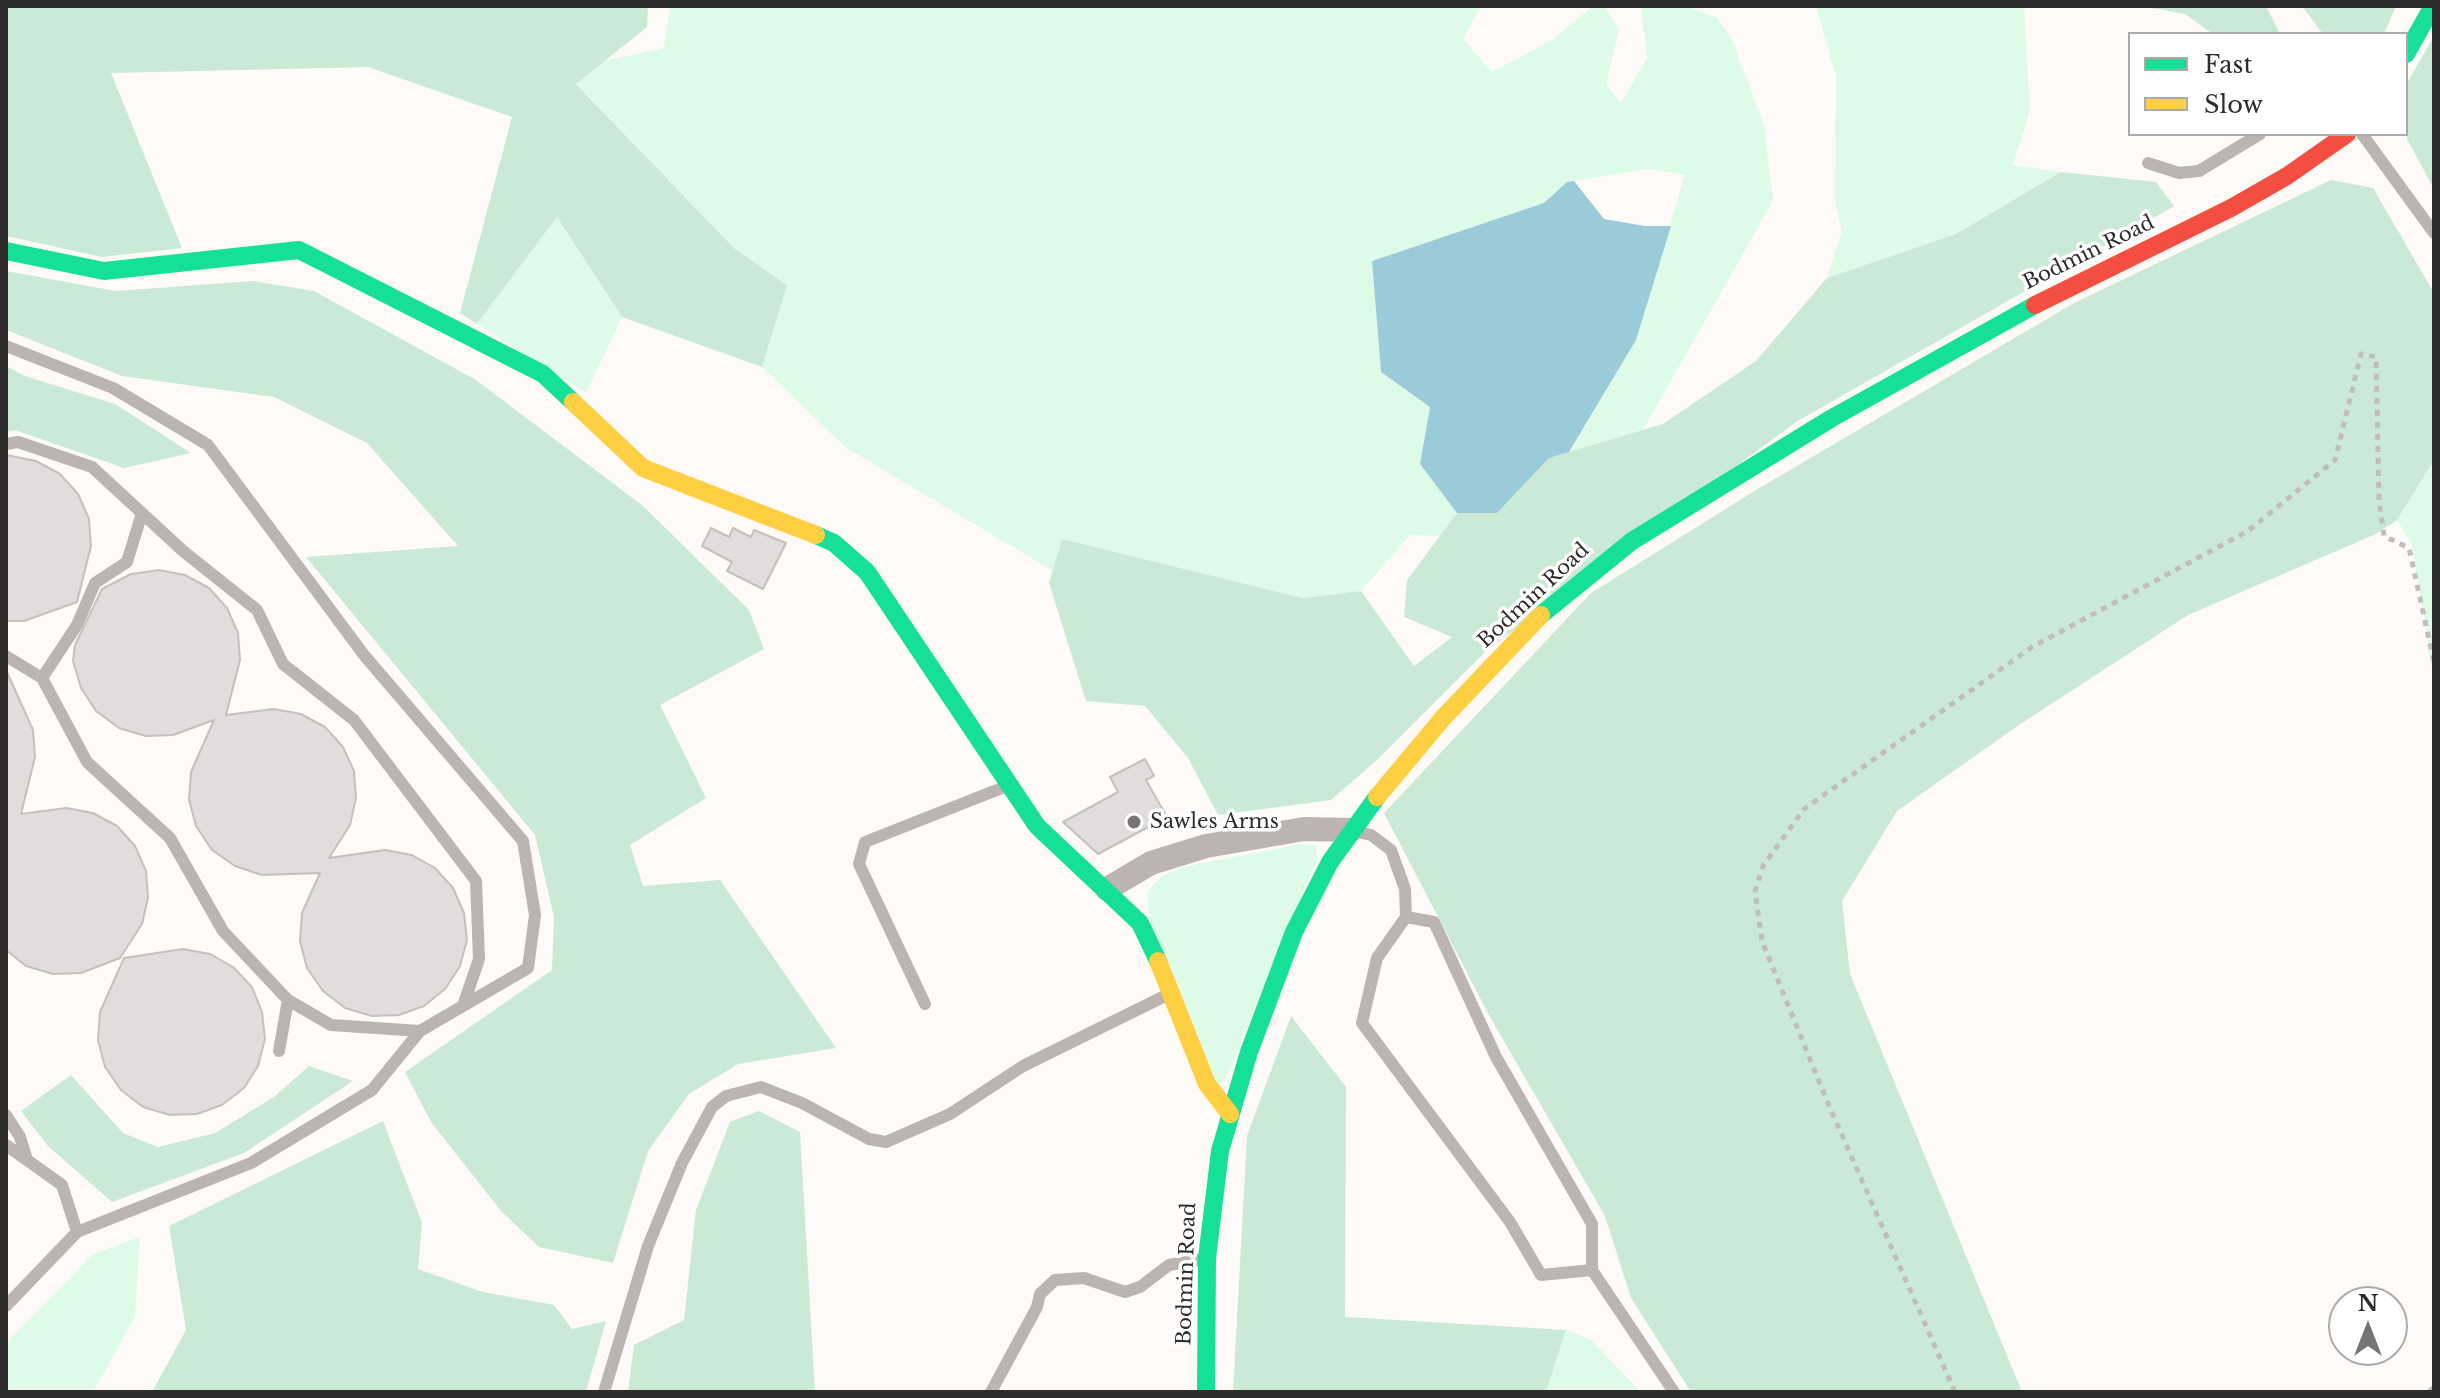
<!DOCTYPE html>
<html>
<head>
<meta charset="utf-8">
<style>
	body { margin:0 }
	#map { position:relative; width:2440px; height:1398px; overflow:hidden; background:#fdfaf8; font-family:"Libre Baskerville",serif }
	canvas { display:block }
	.frame { position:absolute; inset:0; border:8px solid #2e2d2c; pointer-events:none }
	.legend { position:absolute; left:2128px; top:32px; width:280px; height:104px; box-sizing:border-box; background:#fff; border:2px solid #ababab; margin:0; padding:10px 14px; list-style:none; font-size:24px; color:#2e2d2c }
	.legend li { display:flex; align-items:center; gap:16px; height:40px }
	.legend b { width:40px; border:2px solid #ababab }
	.north { position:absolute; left:2328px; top:1286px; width:80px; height:80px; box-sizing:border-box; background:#fff; border:2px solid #ababab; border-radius:50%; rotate:0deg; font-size:22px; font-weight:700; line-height:32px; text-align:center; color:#2e2d2c }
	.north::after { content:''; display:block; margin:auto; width:28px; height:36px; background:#767573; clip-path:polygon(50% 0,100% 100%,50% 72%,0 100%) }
</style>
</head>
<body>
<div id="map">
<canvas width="2440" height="1398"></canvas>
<div class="frame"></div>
<ul class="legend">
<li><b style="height:10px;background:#16e098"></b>Fast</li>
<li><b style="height:10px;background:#ffcf43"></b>Slow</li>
</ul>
<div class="north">N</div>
</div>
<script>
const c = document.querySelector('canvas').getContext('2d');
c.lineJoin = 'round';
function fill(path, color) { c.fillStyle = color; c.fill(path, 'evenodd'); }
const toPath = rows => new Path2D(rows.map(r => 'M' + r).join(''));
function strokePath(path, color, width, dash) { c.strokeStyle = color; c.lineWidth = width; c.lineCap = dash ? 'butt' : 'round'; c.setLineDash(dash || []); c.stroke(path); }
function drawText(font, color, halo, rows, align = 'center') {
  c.font = font + ' "Libre Baskerville",serif'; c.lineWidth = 7; c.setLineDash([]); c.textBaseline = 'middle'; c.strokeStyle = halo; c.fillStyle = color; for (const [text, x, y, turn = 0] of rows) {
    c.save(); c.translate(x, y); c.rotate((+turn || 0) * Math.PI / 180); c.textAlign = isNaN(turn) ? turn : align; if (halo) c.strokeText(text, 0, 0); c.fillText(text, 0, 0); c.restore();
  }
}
fill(toPath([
	[670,6,1481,6,1463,39,1492,72,1552,40,1593,6,1604,6,1619,29,1606,84,1621,103,1647,58,1641,6,1685,6,1717,18,1731,37,1764,126,1773,201,1643,430,1570,452,1636,340,1685,175,1649,169,1567,182,1545,203,1372,261,1381,372,1430,407,1420,464,1457,513,1440,536,1410,535,1361,591,1303,598,1063,539,1053,571,845,447,762,367,786,284,735,249,576,83,604,61,664,48],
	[1816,6,2024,6,2030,110,2013,165,2061,172,1956,234,1827,278,1842,232,1835,202,1836,76],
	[557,217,622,317,586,393,477,324],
	[2434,460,2434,681,2412,544,2397,520],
	[1301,844,1316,845,1317,859,1231,1067,1215,1097,1152,945,1147,892,1162,876,1183,867],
	[140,1237,135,1317,93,1392,6,1392,6,1343,93,1254],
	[1566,1330,1591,1340,1641,1392,1546,1392]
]), '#defbe8');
fill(toPath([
	[6,6,648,6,647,27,576,84,735,249,787,285,762,367,622,317,557,217,477,324,460,313,512,117,368,67,111,73,182,248,102,257,6,236],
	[2141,6,2266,6,2280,34,2213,34,2185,14],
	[2302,6,2396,6,2384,34,2323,34],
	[2434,36,2434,189,2407,139,2406,85],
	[2061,172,2156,182,2174,206,1796,422,1486,651,1377,760,1331,800,1218,815,1188,758,1145,706,1086,701,1049,583,1062,539,1303,598,1361,591,1414,666,1452,637,1404,617,1407,580,1457,513,1497,513,1549,458,1663,424,1756,361,1827,278,1956,234],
	[2331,180,2373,188,2434,293,2434,460,2397,520,2376,534,2188,615,2019,725,1897,811,1842,901,1850,974,2022,1392,1691,1392,1631,1298,1605,1216,1490,1017,1384,813,1591,593,1756,490,2074,303],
	[6,271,116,291,253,281,314,291,476,380,643,506,749,610,764,649,660,705,706,798,630,845,643,886,720,880,836,1048,738,1064,689,1094,648,1151,613,1263,539,1247,501,1211,431,1122,405,1072,552,970,554,917,535,835,306,557,458,546,367,443,274,397,122,376,6,330],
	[6,366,25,376,115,404,191,453,124,468,15,430,6,432],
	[1291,1016,1346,1087,1345,1317,1566,1330,1546,1392,1233,1392,1247,1136],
	[309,1066,353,1081,244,1153,112,1202,48,1146,21,1111,71,1075,123,1133,158,1147,215,1133,274,1097],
	[759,1111,800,1132,815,1392,628,1392,634,1345,684,1320,696,1210,730,1122],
	[383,1121,422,1223,418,1269,483,1292,554,1305,572,1329,606,1321,586,1392,152,1392,186,1330,169,1226]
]), '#caead5');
fill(toPath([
	[1574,181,1604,219,1645,226,1671,226,1636,340,1569,452,1549,458,1497,513,1457,513,1420,464,1430,407,1381,372,1372,261,1544,203,1567,182]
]), '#9acbd9');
const building = toPath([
	[6,455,36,461,60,474,78,494,89,519,91,546,77,602,24,621,6,621,6,455],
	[711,528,729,537,733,528,751,537,754,530,786,543,763,589,727,571,732,562,702,546,711,528],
	[159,570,185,575,209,588,227,608,238,633,240,660,226,715,274,709,301,714,325,727,343,747,354,771,356,798,350,825,329,858,385,850,412,855,435,868,453,888,464,913,467,940,460,966,445,989,424,1006,399,1015,372,1016,345,1008,323,991,307,968,300,941,302,913,320,873,262,875,235,866,212,850,196,826,189,800,191,772,214,720,173,735,146,736,119,728,96,711,81,688,73,661,75,645,102,589,131,574,159,570],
	[6,670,33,730,35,757,21,814,66,808,93,813,117,826,135,846,146,871,148,898,142,924,120,958,81,973,53,974,26,966,6,950,6,670],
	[1145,759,1154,776,1146,780,1167,817,1098,854,1063,822,1118,792,1110,777,1145,759],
	[183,949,210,954,233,967,252,987,262,1012,265,1039,258,1066,244,1088,222,1105,197,1114,170,1115,143,1107,121,1090,105,1067,98,1040,100,1012,124,958,183,949]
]);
fill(building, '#e0dddc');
strokePath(building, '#c3c0bf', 2);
strokePath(toPath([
	[1955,1392,1827,1101,1762,941,1755,892,1763,866,1804,809,2032,647,2248,531,2335,460,2361,354,2376,357,2379,500,2384,536,2409,548,2434,662],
	[2429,1392,2434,1387]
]), '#c2bdbb', 5, [6, 6]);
strokePath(toPath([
	[2362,134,2434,233],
	[2148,163,2179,173,2199,171,2260,134],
	[6,346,113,388,208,445,364,655,523,841,535,915,528,968,420,1031,372,1090,251,1163,77,1232,6,1306],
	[6,444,18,442,92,467,183,551,257,610,283,664,354,720,476,881,479,959,463,1006],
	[6,656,42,678,87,762,170,838,223,931,288,1000,331,1025,420,1031],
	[42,678,77,625,95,583,127,562,142,513],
	[1354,831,1371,835,1391,850,1405,889,1406,917,1377,958,1362,1023,1510,1222,1541,1275,1592,1270],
	[1406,917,1434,922,1496,1057,1592,1224,1592,1270,1674,1392],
	[925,1004,859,864,865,842,1007,786],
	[279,1051,288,1000],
	[6,1115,20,1137,27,1160],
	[6,1145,62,1185,77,1232],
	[604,1392,648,1246,682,1163,712,1107,726,1096,761,1087,802,1103,869,1139,886,1142,950,1114,1023,1066,1167,995],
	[991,1392,1037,1307,1040,1294,1055,1280,1084,1278,1125,1292,1140,1287,1169,1265,1203,1259]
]), '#bcb4b1', 12);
strokePath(toPath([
	[1107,889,1151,863,1206,846,1304,829,1351,830]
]), '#bcb4b1', 24);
strokePath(toPath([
	[2406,54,2433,6],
	[6,251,104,271,299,250,543,374,573,402],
	[816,535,834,543,867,572,1037,826,1140,923,1158,961],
	[1541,615,1632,541,1832,418,2035,305],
	[1206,1392,1207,1258,1220,1151,1249,1052,1294,932,1330,862,1377,797]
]), '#16e098', 18);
strokePath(toPath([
	[573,402,643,468,816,535],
	[1377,797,1443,718,1541,615],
	[1158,961,1207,1084,1230,1114]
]), '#ffcf43', 18);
strokePath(toPath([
	[2035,305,2231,208,2287,176,2347,134]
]), '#f24e42', 18);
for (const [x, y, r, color] of [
	[1134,822,8,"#767573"]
]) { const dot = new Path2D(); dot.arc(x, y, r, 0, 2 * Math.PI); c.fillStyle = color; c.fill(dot); strokePath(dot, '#fff', 3); }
drawText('20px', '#2e2d2c', '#fff', [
	["Bodmin Road",2089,253,-26],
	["Bodmin Road",1534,596,-43],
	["Bodmin Road",1187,1274,-88]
]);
drawText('20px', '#2e2d2c', '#fff', [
	["Sawles Arms",1150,822]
], 'left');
</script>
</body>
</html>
